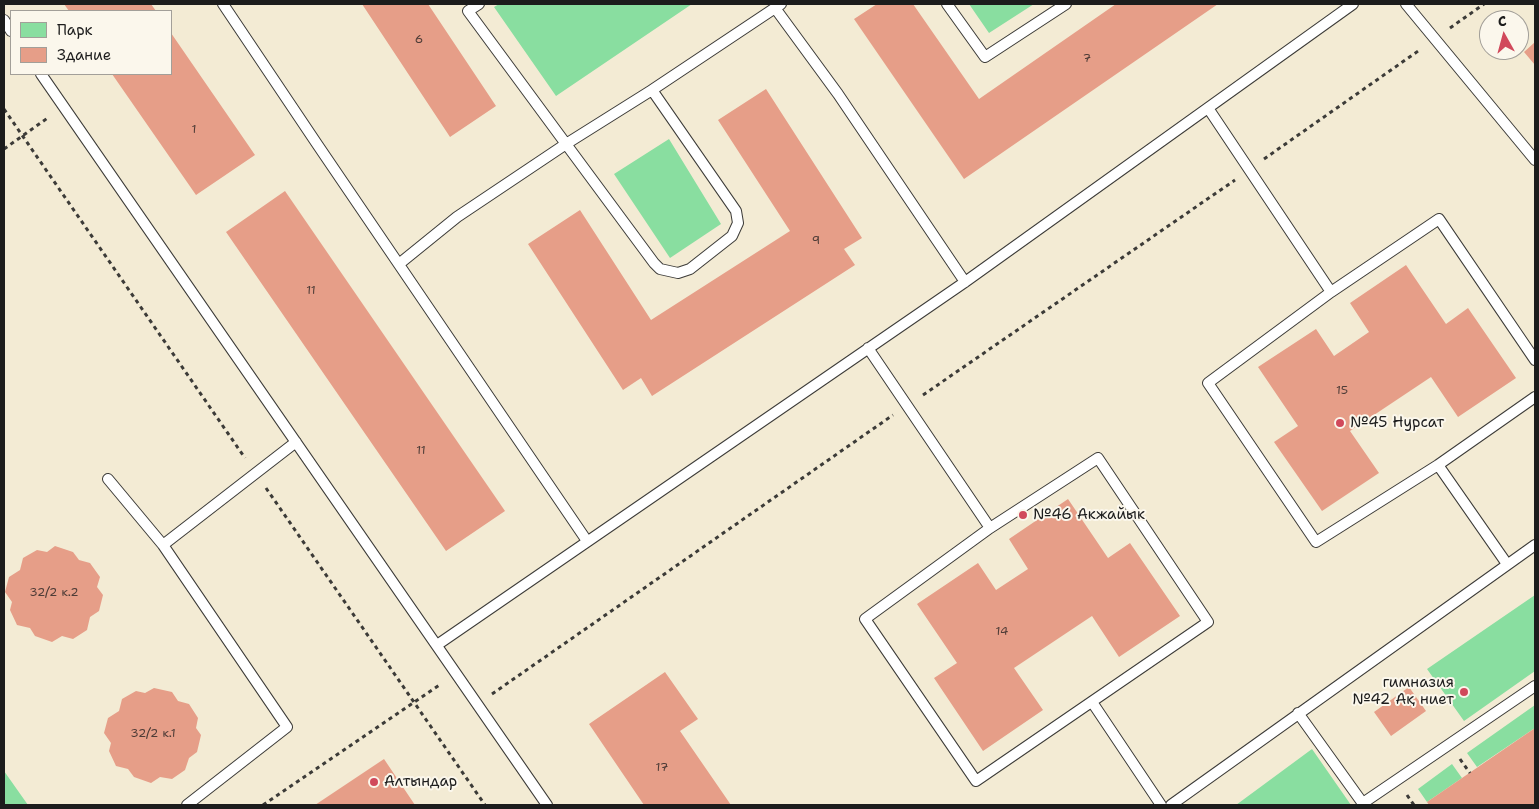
<!DOCTYPE html>
<html>
<head>
<meta charset="utf-8">
<style>
	body { margin:0 }
	#map { position:relative; width:1539px; height:809px; overflow:hidden; background:#f3ebd4; font-family:"Shantell Sans",sans-serif }
	canvas { display:block }
	.frame { position:absolute; inset:0; border:5px solid #1c1c1c; pointer-events:none }
	.legend { position:absolute; left:10px; top:10px; width:162px; height:65px; box-sizing:border-box; background:#fbf7ec; border:1px solid #a29f99; margin:0; padding:6px 9px; list-style:none; font-size:15px; color:#1c1c1c }
	.legend li { display:flex; align-items:center; gap:10px; height:25px }
	.legend b { width:25px; border:1px solid #a29f99 }
	.north { position:absolute; left:1479px; top:10px; width:50px; height:50px; box-sizing:border-box; background:#fbf7ec; border:1px solid #a29f99; border-radius:50%; rotate:353deg; font-size:14px; font-weight:700; line-height:20px; text-align:center; color:#1c1c1c }
	.north::after { content:''; display:block; margin:auto; width:18px; height:22px; background:#d1495b; clip-path:polygon(50% 0,100% 100%,50% 72%,0 100%) }
</style>
</head>
<body>
<div id="map">
<canvas width="1539" height="809"></canvas>
<div class="frame"></div>
<ul class="legend">
<li><b style="height:14px;background:#89dea0"></b>Парк</li>
<li><b style="height:14px;background:#e69e88"></b>Здание</li>
</ul>
<div class="north">С</div>
</div>
<script>
const c = document.querySelector('canvas').getContext('2d');
c.lineJoin = 'round';
function fill(path, color) { c.fillStyle = color; c.fill(path, 'evenodd'); }
const toPath = rows => new Path2D(rows.map(r => 'M' + r).join(''));
function strokePath(path, color, width, dash) { c.strokeStyle = color; c.lineWidth = width; c.lineCap = dash ? 'butt' : 'round'; c.setLineDash(dash || []); c.stroke(path); }
function drawText(font, color, halo, rows, align = 'center') {
  c.font = font + ' "Shantell Sans",sans-serif'; c.lineWidth = 4; c.setLineDash([]); c.textBaseline = 'middle'; c.strokeStyle = halo; c.fillStyle = color; for (const [text, x, y, turn = 0] of rows) {
    c.save(); c.translate(x, y); c.rotate((+turn || 0) * Math.PI / 180); c.textAlign = isNaN(turn) ? turn : align; if (halo) c.strokeText(text, 0, 0); c.fillText(text, 0, 0); c.restore();
  }
}
fill(toPath([
	[499,4,692,4,556,96,494,7],
	[969,4,1034,4,989,33],
	[669,139,721,224,670,258,614,174],
	[1535,595,1535,671,1464,721,1427,669],
	[1535,705,1535,728,1477,767,1467,753],
	[1312,749,1351,805,1236,805],
	[1452,764,1462,778,1427,802,1418,789],
	[4,771,28,805,4,805]
]), '#89dea0');
fill(toPath([
	[64,4,151,4,156,11,69,11],
	[362,4,428,4,496,106,450,137],
	[877,4,913,4,979,99,1116,4,1218,4,964,179,854,19],
	[171,33,255,155,196,195,112,74,171,74],
	[1535,42,1535,65,1524,52],
	[766,89,862,238,844,249,855,265,652,396,641,378,623,390,528,244,580,210,651,320,765,247,790,231,718,120],
	[285,191,505,511,446,551,226,232],
	[1406,265,1446,324,1468,308,1516,378,1458,417,1431,377,1350,431,1379,473,1322,511,1274,442,1298,426,1258,367,1316,329,1334,356,1369,332,1350,303],
	[1068,499,1108,558,1130,543,1180,616,1119,657,1092,616,1014,668,1043,710,983,751,934,678,957,663,917,604,978,563,996,590,1028,569,1009,539],
	[55,546,73,552,79,560,90,563,100,577,97,587,103,595,99,611,90,617,87,630,73,639,62,636,52,642,35,636,30,628,17,625,10,610,12,602,5,592,9,577,20,570,23,558,37,550,47,552],
	[665,672,698,719,680,731,731,805,644,805,589,724],
	[1409,687,1426,711,1391,736,1374,712],
	[154,688,172,692,178,701,189,704,198,718,196,728,201,735,197,752,189,758,185,770,172,779,160,777,151,783,134,777,128,769,116,766,109,751,111,743,104,733,108,718,119,711,122,699,136,691,145,693],
	[1535,728,1535,805,1429,805,1427,802],
	[384,759,415,805,315,805]
]), '#e69e88');
const service = toPath([
	[223,4,317,144,587,541],
	[947,4,985,57,1066,4],
	[1406,4,1535,160],
	[775,8,838,94,965,282],
	[4,20,11,31],
	[41,74,547,805],
	[652,90,736,211,738,223,732,236,690,269,678,273,660,269,654,263,566,144,652,90,781,4],
	[1208,108,1331,292],
	[399,264,457,217,566,144,468,11,479,4],
	[868,348,990,528],
	[1535,360,1439,219,1331,292,1208,383,1316,542,1438,465,1535,397],
	[1098,458,1208,622,976,781,865,619,990,528,1098,458],
	[1438,465,1507,564],
	[108,479,163,545],
	[437,645,965,282,1353,4],
	[1092,702,1161,805],
	[1298,713,1364,805],
	[1363,803,1535,686],
	[187,805,287,727,163,545,296,442],
	[1171,805,1535,545]
]);
strokePath(service, '#3c3b38', 12);
strokePath(toPath([
	[1450,28,1484,4],
	[4,109,245,458],
	[4,149,49,117],
	[1264,159,1421,49],
	[923,395,1235,180],
	[266,488,485,805],
	[492,694,893,415],
	[1460,759,1470,773],
	[1407,795,1414,805],
	[263,805,441,684]
]), '#3c3b38', 3, [4, 4]);
strokePath(service, '#fff', 10);
for (const [x, y, r, color] of [
	[1340,423,5,"#d1495b"],
	[1023,515,5,"#d1495b"],
	[1464,692,5,"#d1495b"],
	[374,782,5,"#d1495b"]
]) { const dot = new Path2D(); dot.arc(x, y, r, 0, 2 * Math.PI); c.fillStyle = color; c.fill(dot); strokePath(dot, '#fbf7ec', 2); }
drawText('12px', '#4e3c37', null, [
	["6",419,40],
	["7",1087,59],
	["1",194,130],
	["9",816,241],
	["11",311,291],
	["15",1342,391],
	["11",421,451],
	["32/2 к.2",54,593],
	["14",1002,632],
	["32/2 к.1",153,734],
	["17",662,768]
]);
drawText('15px', '#1c1c1c', '#fbf7ec', [
	["№45 Нурсат",1350,423],
	["№46 Акжайык",1033,515],
	["гимназия",1454,683,"right"],
	["№42 Ақ ниет",1454,700,"right"],
	["Алтындар",384,782]
], 'left');
</script>
</body>
</html>
